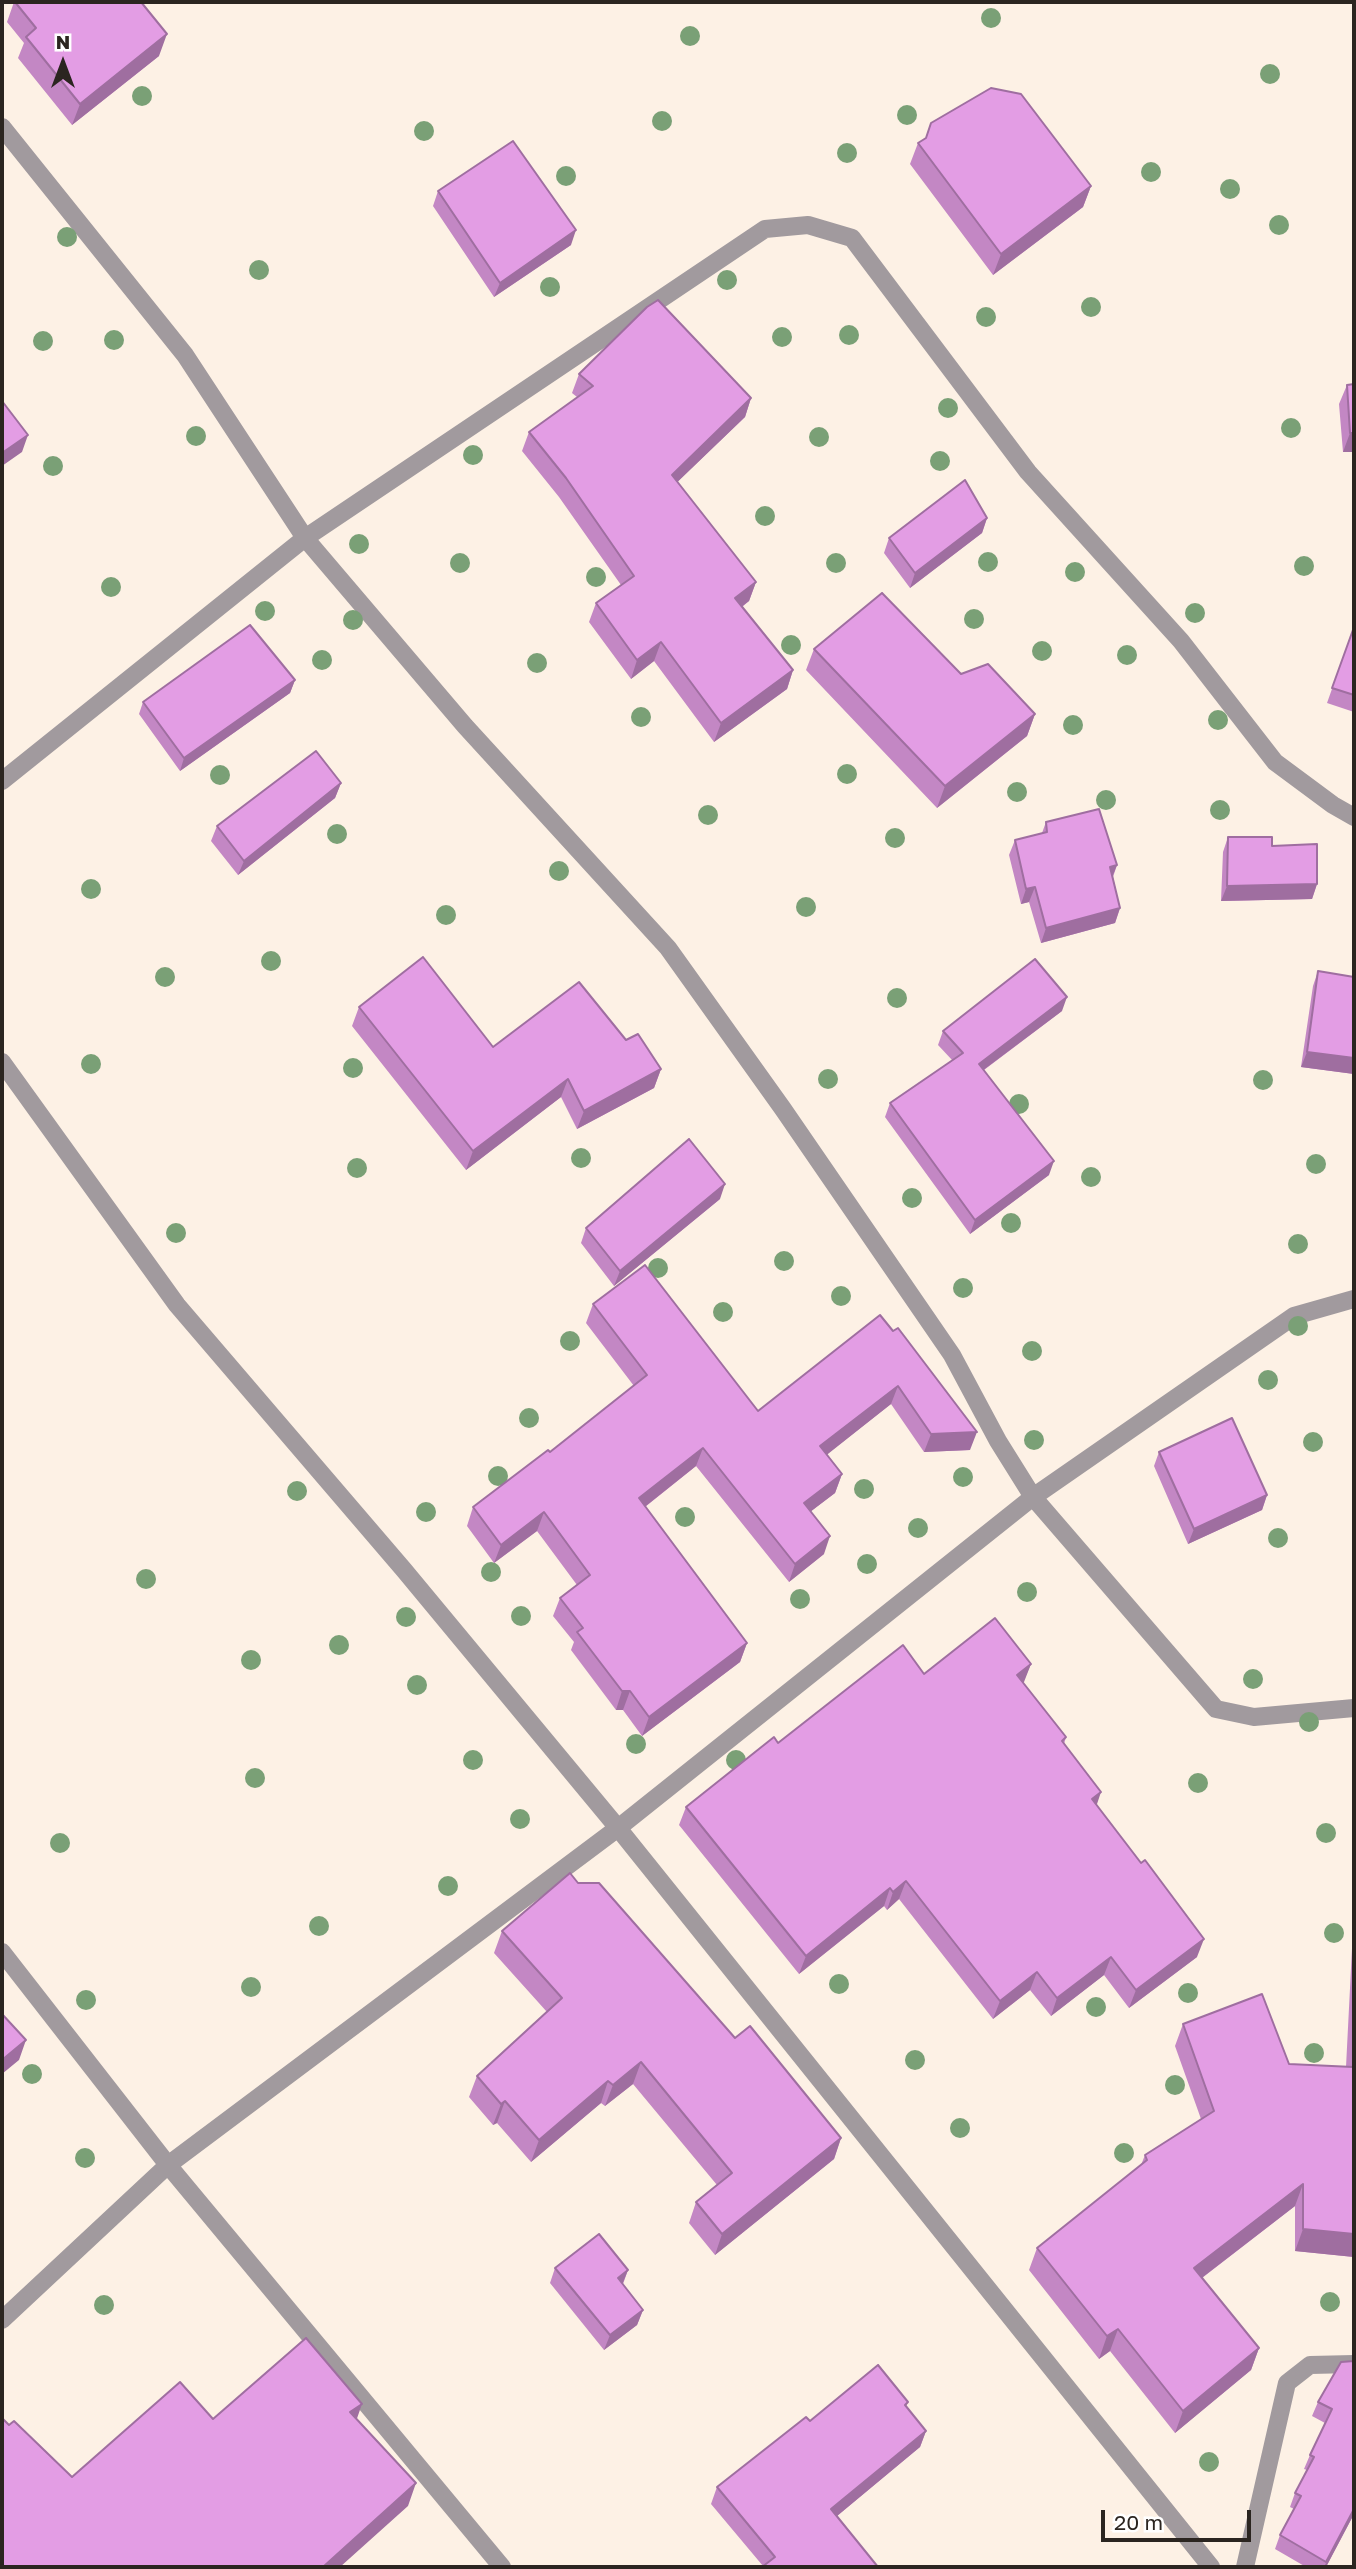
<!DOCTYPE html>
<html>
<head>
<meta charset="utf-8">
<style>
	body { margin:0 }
	#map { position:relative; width:1356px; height:2569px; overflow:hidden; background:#fdf1e5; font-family:"Golos Text",sans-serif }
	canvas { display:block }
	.frame { position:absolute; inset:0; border:4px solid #2b2520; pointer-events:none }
	.north { position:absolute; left:28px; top:28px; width:70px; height:70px; -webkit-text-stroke:5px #fff; paint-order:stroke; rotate:0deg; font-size:19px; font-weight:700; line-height:28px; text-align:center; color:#2b2520 }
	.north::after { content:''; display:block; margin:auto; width:24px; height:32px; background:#2b2520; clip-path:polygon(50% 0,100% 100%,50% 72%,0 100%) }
	.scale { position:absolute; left:1101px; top:2510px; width:150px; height:32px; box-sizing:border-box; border:4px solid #2b2520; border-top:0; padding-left:9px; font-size:21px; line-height:24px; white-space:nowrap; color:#2b2520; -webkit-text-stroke:5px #fff; paint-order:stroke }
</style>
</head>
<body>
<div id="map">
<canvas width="1356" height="2569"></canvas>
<div class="frame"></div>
<div class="north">N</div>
<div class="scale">20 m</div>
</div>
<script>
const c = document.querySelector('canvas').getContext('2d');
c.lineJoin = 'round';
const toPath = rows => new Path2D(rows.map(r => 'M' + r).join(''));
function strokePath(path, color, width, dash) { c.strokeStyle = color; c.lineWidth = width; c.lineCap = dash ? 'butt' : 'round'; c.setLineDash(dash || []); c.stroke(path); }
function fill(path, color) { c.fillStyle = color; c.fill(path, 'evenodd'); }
strokePath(toPath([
	[2,127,185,355,305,538,465,726,668,948,783,1109,952,1355,998,1441,1033,1497,1294,1316,1354,1299],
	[2,781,305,538,765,229,808,225,852,238,1028,472,1181,641,1275,762,1333,805,1354,817],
	[2,1062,177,1305,404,1570,618,1828,1211,2567],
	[2,1952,168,2165,502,2567],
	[2,2320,168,2165,618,1828,1033,1497,1216,1709,1254,1717,1354,1708],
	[1245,2567,1287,2383,1310,2365,1354,2364]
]), '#a19a9e', 18);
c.fillStyle = '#7aa076';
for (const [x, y] of [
	[991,18],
	[690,36],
	[1270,74],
	[142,96],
	[907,115],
	[662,121],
	[424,131],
	[847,153],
	[1151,172],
	[566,176],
	[1230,189],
	[1279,225],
	[67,237],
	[259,270],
	[727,280],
	[550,287],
	[1091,307],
	[986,317],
	[849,335],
	[782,337],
	[114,340],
	[43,341],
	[948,408],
	[1291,428],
	[196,436],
	[819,437],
	[473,455],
	[940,461],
	[53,466],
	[765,516],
	[359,544],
	[988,562],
	[460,563],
	[836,563],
	[1304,566],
	[1075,572],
	[596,577],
	[111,587],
	[265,611],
	[1195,613],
	[974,619],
	[353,620],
	[791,645],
	[1042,651],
	[1127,655],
	[322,660],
	[537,663],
	[641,717],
	[1218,720],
	[1073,725],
	[847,774],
	[220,775],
	[1017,792],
	[1106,800],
	[1220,810],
	[708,815],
	[337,834],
	[895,838],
	[559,871],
	[91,889],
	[806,907],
	[446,915],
	[271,961],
	[165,977],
	[897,998],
	[91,1064],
	[353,1068],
	[828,1079],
	[1263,1080],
	[1019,1104],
	[581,1158],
	[1316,1164],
	[357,1168],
	[1091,1177],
	[912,1198],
	[1011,1223],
	[176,1233],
	[1298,1244],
	[784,1261],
	[658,1268],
	[963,1288],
	[841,1296],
	[723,1312],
	[1298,1326],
	[570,1341],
	[1032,1351],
	[1268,1380],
	[529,1418],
	[1034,1440],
	[1313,1442],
	[498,1476],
	[963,1477],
	[864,1489],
	[297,1491],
	[426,1512],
	[685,1517],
	[918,1528],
	[1278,1538],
	[867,1564],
	[491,1572],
	[146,1579],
	[1027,1592],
	[800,1599],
	[521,1616],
	[406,1617],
	[339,1645],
	[251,1660],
	[1253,1679],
	[417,1685],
	[1309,1722],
	[636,1744],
	[473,1760],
	[736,1760],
	[255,1778],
	[1198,1783],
	[520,1819],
	[1326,1833],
	[60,1843],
	[448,1886],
	[319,1926],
	[1334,1933],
	[839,1984],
	[251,1987],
	[1188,1993],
	[86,2000],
	[1096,2007],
	[1314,2053],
	[915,2060],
	[32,2074],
	[1175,2085],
	[960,2128],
	[1124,2153],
	[85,2158],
	[1330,2302],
	[104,2305],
	[1209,2462]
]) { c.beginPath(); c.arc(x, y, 10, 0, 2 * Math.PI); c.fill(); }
fill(toPath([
	[14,2,141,2,159,56,72,125,18,58,24,43,7,22],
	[918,143,1091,186,1083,207,993,275,910,164],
	[438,191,571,245,494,297,433,206],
	[579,374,751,398,745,417,677,482,756,582,749,601,742,607,793,670,787,689,714,742,654,661,631,679,589,622,596,603,621,585,559,497,522,451,529,432,577,397,572,393],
	[1354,384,1354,452,1343,452,1339,404,1347,385],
	[987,518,982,533,910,588,884,553,889,538],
	[1354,627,1354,712,1327,703],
	[814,649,961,674,1035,714,1027,736,937,808,806,670],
	[295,680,290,693,180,771,139,714,143,702],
	[341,783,335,798,238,875,211,841,217,826],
	[1046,822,1117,865,1113,877,1120,908,1115,923,1041,943,1029,902,1021,904,1009,855,1015,840,1042,833],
	[1228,837,1272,846,1317,884,1312,899,1221,901,1223,852],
	[1318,971,1354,977,1354,1074,1301,1067,1313,986],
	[359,1007,493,1047,626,1040,661,1069,654,1088,577,1129,561,1097,466,1170,352,1026],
	[1062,1011,984,1070,1049,1175,970,1234,885,1117,890,1103,953,1061,938,1045,943,1031],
	[720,1199,614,1286,581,1243,586,1228],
	[593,1304,758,1411,880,1315,970,1450,924,1452,891,1404,827,1454,842,1474,835,1493,811,1511,824,1554,789,1582,696,1466,645,1507,747,1643,740,1662,642,1736,623,1710,616,1710,571,1650,574,1642,553,1616,560,1598,577,1585,537,1531,494,1563,467,1526,473,1507,550,1452,634,1386,586,1323],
	[1159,1452,1267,1495,1262,1510,1188,1544,1154,1466],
	[1031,1664,1023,1682,1066,1737,1064,1744,1097,1805,1197,1957,1129,2008,1104,1975,1051,2016,1030,1990,993,2019,899,1899,887,1910,884,1906,799,1974,679,1825,686,1807,778,1743,924,1674],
	[578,1883,735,2038,841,2138,834,2159,715,2255,689,2223,696,2202,717,2185,633,2084,605,2106,601,2103,531,2162,497,2123,493,2125,469,2097,477,2076,547,2012,494,1953,502,1931],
	[1354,1909,1354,2257,1295,2251,1295,2206,1202,2278,1259,2348,1251,2370,1175,2433,1110,2351,1099,2359,1029,2270,1037,2248,1141,2165,1145,2155,1201,2119,1175,2046,1183,2024,1289,2064,1346,2067],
	[555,2268,628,2270,623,2284,643,2310,637,2325,604,2350,550,2283],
	[1354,2361,1354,2514,1326,2567,1306,2567,1275,2549,1280,2535,1294,2509,1290,2507,1295,2493,1307,2470,1304,2469,1310,2455,1325,2423,1312,2416,1318,2402],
	[908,2402,906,2407,926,2431,920,2447,837,2516,763,2566,711,2504,717,2487,810,2421]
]), '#c387c4');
fill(toPath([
	[167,34,159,56,72,125,80,104],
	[1091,186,1083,207,993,275,1001,254],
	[576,230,571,245,494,297,500,283],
	[751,398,745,417,665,494,672,475],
	[1350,433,1354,433,1354,452,1343,452],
	[28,435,22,452,2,466,2,453],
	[987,518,982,533,910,588,915,573],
	[756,582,749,601,728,617,735,598],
	[661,642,654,661,631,679,637,660],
	[793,670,787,689,714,742,721,723],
	[295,680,290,693,180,771,184,758],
	[1035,714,1027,736,937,808,945,786],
	[341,783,335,798,238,875,244,861],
	[1117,865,1111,880,1110,867],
	[1317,884,1312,899,1221,901,1227,886],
	[1035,887,1029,902,1021,904,1026,889],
	[1120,908,1115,923,1041,943,1046,928],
	[1067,997,1062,1011,974,1077,979,1064],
	[1307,1052,1354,1058,1354,1074,1301,1067],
	[661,1069,654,1088,577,1129,584,1111],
	[568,1079,561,1097,466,1170,473,1151],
	[1054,1161,1049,1175,970,1234,975,1220],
	[725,1184,720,1199,614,1286,620,1271],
	[898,1386,891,1404,814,1465,820,1446],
	[977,1432,970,1450,924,1452,931,1434],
	[703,1448,696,1466,632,1517,639,1498],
	[842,1474,835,1493,797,1522,804,1503],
	[1267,1495,1262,1510,1188,1544,1194,1529],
	[544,1512,537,1531,494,1563,501,1545],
	[830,1536,824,1554,789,1582,795,1564],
	[747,1643,740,1662,642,1736,649,1717],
	[1031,1664,1024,1682,1011,1693,1017,1675],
	[622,1691,630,1691,623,1710,616,1710],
	[1101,1792,1095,1810,1092,1799],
	[906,1881,899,1899,887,1910,893,1892],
	[890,1888,884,1906,799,1974,806,1956],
	[1204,1939,1197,1957,1129,2008,1136,1990],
	[1111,1957,1104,1975,1051,2016,1057,1998],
	[1037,1972,1030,1990,993,2019,1000,2001],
	[26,2040,19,2060,2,2074,2,2060],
	[641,2062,633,2084,605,2106,613,2085],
	[608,2081,601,2103,531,2162,539,2140],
	[505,2101,497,2123,493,2125,501,2104],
	[841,2138,834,2159,715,2255,722,2234],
	[1303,2184,1295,2206,1186,2290,1194,2268],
	[1303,2229,1354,2234,1354,2257,1295,2251],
	[628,2270,622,2285,618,2278],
	[643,2310,637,2325,604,2350,610,2335],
	[1118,2329,1110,2351,1099,2359,1107,2336],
	[1259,2348,1251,2370,1175,2433,1183,2411],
	[362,2404,354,2427,350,2412],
	[926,2431,920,2447,825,2526,831,2509],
	[416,2483,408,2506,340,2567,322,2567],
	[1354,2509,1354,2514,1326,2567,1324,2567]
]), '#9f6ea0');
const building = toPath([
	[15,2,141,2,167,34,80,104,26,37,36,28,15,2],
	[991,88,1021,94,1091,186,1001,254,918,143,926,138,931,123,991,88],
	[513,141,576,230,500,283,438,191,513,141],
	[658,300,751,398,672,475,756,582,735,598,793,670,721,723,661,642,637,660,596,603,634,576,566,478,529,432,593,386,579,374,647,307,658,300],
	[1354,384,1354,433,1350,433,1347,385,1354,384],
	[2,401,28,435,2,453,2,401],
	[965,480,987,518,915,573,889,538,965,480],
	[882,593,961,674,988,664,1035,714,945,786,814,649,882,593],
	[250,625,295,680,184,758,143,702,250,625],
	[1354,627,1354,695,1332,688,1354,627],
	[316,751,341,783,244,861,217,826,316,751],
	[1099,809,1117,865,1110,867,1120,908,1046,928,1035,887,1026,889,1015,840,1047,832,1046,822,1099,809],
	[1228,837,1272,837,1272,846,1317,844,1317,884,1227,886,1228,837],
	[423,957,493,1047,579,982,626,1040,638,1034,661,1069,584,1111,568,1079,473,1151,359,1007,423,957],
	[1035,959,1067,997,979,1064,1054,1161,975,1220,890,1103,963,1053,943,1031,1035,959],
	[1318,971,1354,977,1354,1058,1307,1052,1318,971],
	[689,1139,725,1184,620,1271,586,1228,689,1139],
	[645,1265,758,1411,880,1315,893,1331,898,1328,977,1432,931,1434,898,1386,820,1446,842,1474,804,1503,830,1536,795,1564,703,1448,639,1498,747,1643,649,1717,630,1691,622,1691,577,1632,583,1628,560,1598,590,1575,544,1512,501,1545,473,1507,548,1450,550,1452,647,1375,593,1304,645,1265],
	[1232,1418,1267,1495,1194,1529,1159,1452,1232,1418],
	[995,1618,1031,1664,1017,1675,1066,1737,1062,1741,1101,1792,1092,1799,1141,1863,1145,1860,1204,1939,1136,1990,1111,1957,1057,1998,1037,1972,1000,2001,906,1881,893,1892,890,1888,806,1956,686,1807,774,1737,778,1743,903,1645,924,1674,995,1618],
	[570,1873,578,1883,599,1883,735,2038,750,2026,841,2138,722,2234,696,2202,732,2173,641,2062,613,2085,608,2081,539,2140,505,2101,501,2104,477,2076,562,1998,502,1931,570,1873],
	[1262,1994,1289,2064,1353,2067,1354,2046,1354,2234,1303,2229,1303,2184,1194,2268,1259,2348,1183,2411,1118,2329,1107,2336,1037,2248,1147,2160,1145,2155,1214,2111,1183,2024,1262,1994],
	[2,2014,26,2040,2,2060,2,2014],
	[599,2234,628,2270,618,2278,643,2310,610,2335,555,2268,599,2234],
	[306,2338,362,2404,350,2412,416,2483,323,2567,2,2567,2,2418,9,2425,14,2421,72,2477,180,2382,213,2419,306,2338],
	[1354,2361,1354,2509,1326,2562,1280,2535,1301,2496,1295,2493,1314,2457,1310,2455,1332,2409,1318,2402,1341,2362,1354,2361],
	[878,2365,908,2402,905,2405,926,2431,831,2509,878,2567,762,2567,775,2557,717,2487,806,2417,810,2421,878,2365]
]);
fill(building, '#e39de4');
strokePath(building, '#9f6ea0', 2);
</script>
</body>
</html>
